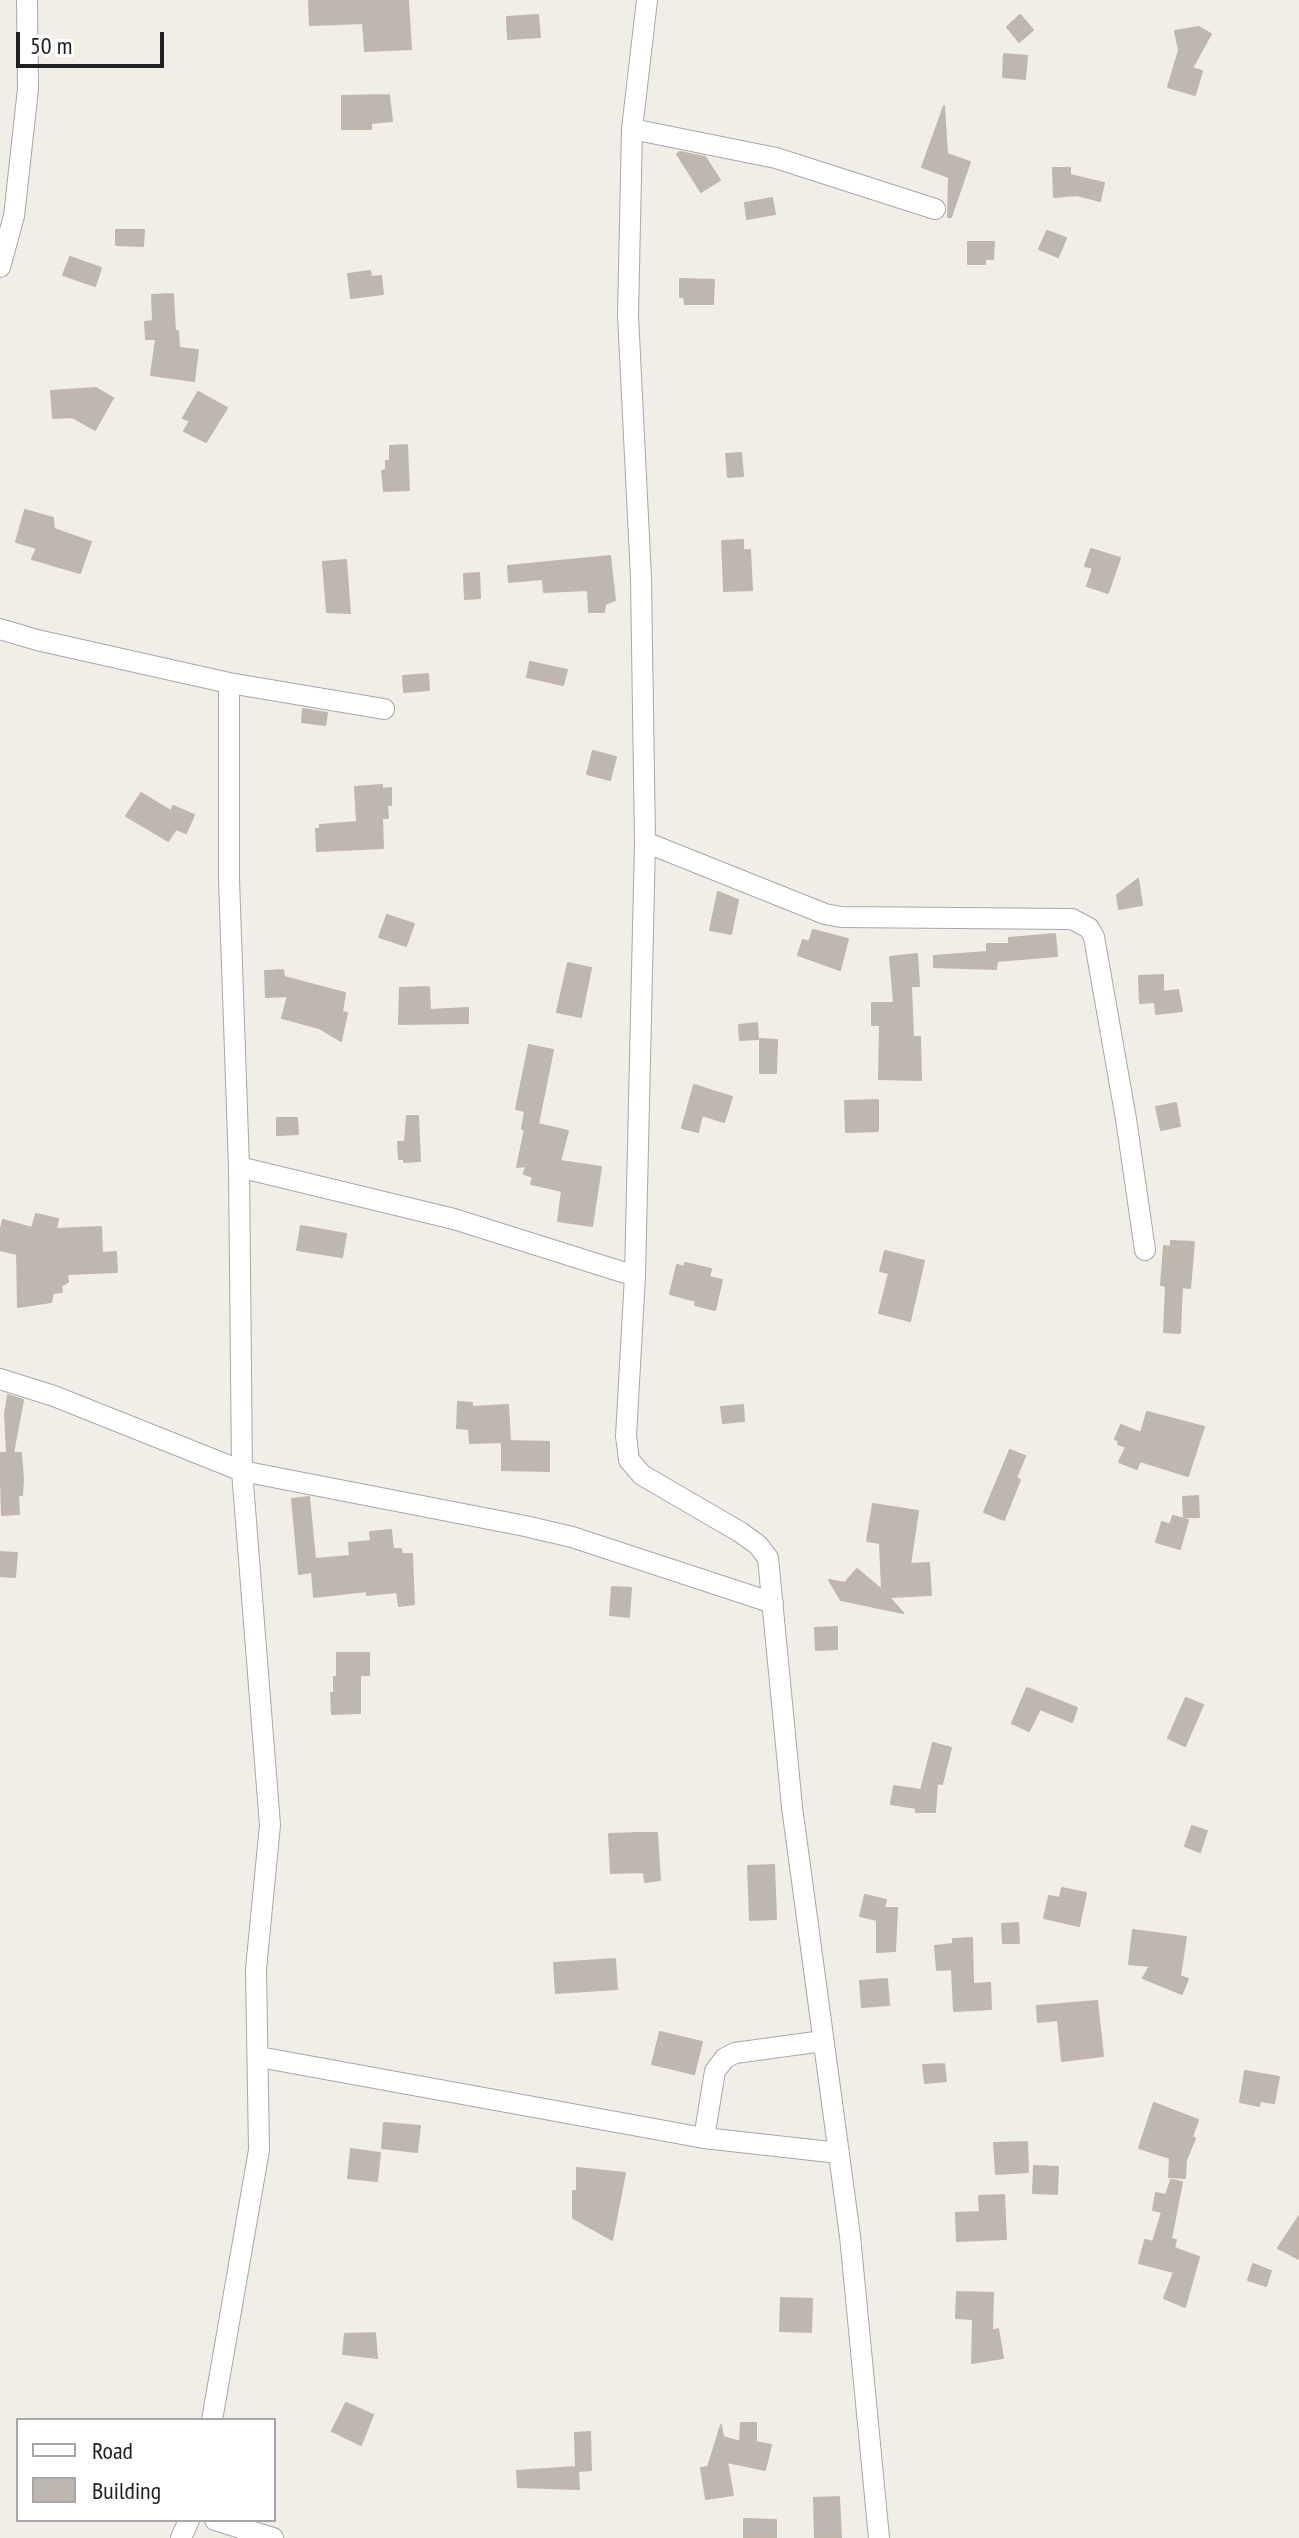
<!DOCTYPE html>
<html>
<head>
<meta charset="utf-8">
<style>
	body { margin:0 }
	#map { position:relative; width:1299px; height:2538px; overflow:hidden; background:#f1eee7; font-family:"PT Sans Narrow",sans-serif }
	canvas { display:block }
	.legend { position:absolute; left:16px; top:2418px; width:260px; height:104px; box-sizing:border-box; background:#fff; border:2px solid #a6a6a6; margin:0; padding:10px 14px; list-style:none; font-size:24px; color:#202020 }
	.legend li { display:flex; align-items:center; gap:16px; height:40px }
	.legend b { width:40px; border:2px solid #a6a6a6 }
	.scale { position:absolute; left:16px; top:32px; width:148px; height:36px; box-sizing:border-box; border:4px solid #202020; border-top:0; padding-left:10px; font-size:24px; line-height:28px; white-space:nowrap; color:#202020; -webkit-text-stroke:6px #fff; paint-order:stroke }
</style>
</head>
<body>
<div id="map">
<canvas width="1299" height="2538"></canvas>
<ul class="legend">
<li><b style="height:10px;background:#fff"></b>Road</li>
<li><b style="height:22px;background:#bdb7b0"></b>Building</li>
</ul>
<div class="scale">50 m</div>
</div>
<script>
const c = document.querySelector('canvas').getContext('2d');
c.lineJoin = 'round';
function fill(path, color) { c.fillStyle = color; c.fill(path, 'evenodd'); }
const toPath = rows => new Path2D(rows.map(r => 'M' + r).join(''));
function strokePath(path, color, width, dash) { c.strokeStyle = color; c.lineWidth = width; c.lineCap = dash ? 'butt' : 'round'; c.setLineDash(dash || []); c.stroke(path); }
const building = toPath([
	[309,0,408,0,411,49,365,51,363,23,310,25,309,0],
	[538,15,540,37,508,39,507,17,538,15],
	[1020,15,1033,30,1019,42,1007,27,1020,15],
	[1199,27,1211,34,1192,68,1202,71,1195,95,1168,87,1179,50,1175,31,1199,27],
	[1004,54,1027,56,1025,79,1003,77,1004,54],
	[389,95,392,121,371,123,371,129,342,129,342,96,389,95],
	[944,106,947,154,970,162,951,217,948,217,949,177,922,167,944,106],
	[680,152,705,157,720,180,701,192,677,154,680,152],
	[1053,168,1070,168,1070,175,1104,183,1100,201,1077,195,1054,197,1053,168],
	[772,198,775,214,747,219,745,203,772,198],
	[116,230,144,230,143,246,116,245,116,230],
	[1047,231,1066,238,1058,257,1039,249,1047,231],
	[968,242,994,242,993,259,985,259,985,264,968,264,968,242],
	[70,257,101,268,95,286,63,275,70,257],
	[370,271,371,277,381,276,383,294,351,298,348,274,370,271],
	[680,279,714,280,713,304,685,304,684,297,680,297,680,279],
	[173,294,175,331,178,331,179,348,198,350,194,381,151,375,156,339,146,339,145,322,153,321,152,295,173,294],
	[96,388,113,398,95,430,72,417,53,418,51,391,96,388],
	[198,392,227,408,206,442,184,431,190,421,183,418,198,392],
	[407,445,409,490,384,491,382,471,386,470,386,461,390,461,390,446,407,445],
	[741,453,743,476,728,477,726,454,741,453],
	[25,510,53,518,54,529,91,542,80,573,32,559,37,548,16,542,25,510],
	[743,540,743,550,750,550,752,590,724,591,722,541,743,540],
	[1091,549,1120,558,1108,593,1087,586,1093,568,1085,566,1091,549],
	[610,556,615,600,605,604,604,612,589,612,588,590,544,592,543,579,509,582,508,566,610,556],
	[346,560,350,613,327,612,323,562,346,560],
	[479,573,480,598,465,599,464,574,479,573],
	[530,662,567,670,563,685,527,677,530,662],
	[428,674,429,690,404,692,403,676,428,674],
	[303,709,327,713,325,725,302,722,303,709],
	[593,751,616,757,610,780,587,774,593,751],
	[382,785,382,789,391,788,391,805,387,805,388,818,382,818,383,848,317,851,316,829,320,829,320,825,357,822,355,787,382,785],
	[141,793,171,811,173,806,194,815,186,833,176,829,168,841,126,816,141,793],
	[1138,879,1142,905,1119,909,1117,895,1138,879],
	[718,892,738,900,731,934,710,930,718,892],
	[387,915,414,924,406,946,379,937,387,915],
	[813,930,848,939,840,970,798,955,803,940,809,942,813,930],
	[1055,934,1057,956,997,961,996,969,934,967,934,956,987,952,987,944,1009,944,1009,938,1055,934],
	[917,954,919,986,911,986,913,1037,920,1037,921,1080,879,1079,880,1025,872,1025,872,1003,894,1003,890,957,917,954],
	[568,963,591,968,581,1017,557,1012,568,963],
	[283,970,284,977,345,993,342,1012,347,1013,341,1041,319,1028,282,1018,288,996,266,997,265,971,283,970],
	[1163,975,1163,992,1178,990,1182,1011,1156,1014,1155,1002,1140,1003,1139,976,1163,975],
	[429,987,430,1010,468,1008,468,1023,399,1024,400,988,429,987],
	[757,1023,758,1039,740,1040,739,1025,757,1023],
	[760,1039,777,1040,776,1073,760,1073,760,1039],
	[529,1045,553,1050,538,1124,568,1131,560,1161,601,1167,592,1226,558,1221,562,1191,531,1184,533,1177,524,1174,526,1166,517,1167,525,1129,522,1129,525,1111,516,1109,529,1045],
	[694,1085,732,1097,724,1122,702,1115,698,1132,682,1128,694,1085],
	[878,1100,878,1131,846,1132,845,1101,878,1100],
	[1176,1103,1180,1126,1161,1130,1156,1107,1176,1103],
	[407,1116,418,1116,420,1161,404,1162,404,1159,399,1159,398,1142,405,1142,407,1116],
	[277,1118,297,1118,298,1134,277,1135,277,1118],
	[36,1214,58,1219,56,1229,101,1227,102,1253,116,1252,117,1272,67,1274,68,1282,61,1286,62,1292,53,1293,51,1302,18,1307,17,1254,0,1250,0,1232,3,1220,32,1228,36,1214],
	[301,1226,346,1234,342,1257,297,1250,301,1226],
	[1171,1241,1194,1242,1190,1288,1182,1287,1180,1333,1164,1332,1166,1286,1161,1285,1164,1246,1171,1247,1171,1241],
	[885,1251,924,1261,910,1321,879,1313,889,1273,880,1271,885,1251],
	[685,1263,711,1269,709,1277,722,1280,715,1310,695,1305,696,1301,670,1294,677,1265,684,1267,685,1263],
	[8,1395,23,1400,13,1453,21,1453,23,1479,22,1495,18,1495,19,1514,2,1515,0,1453,7,1453,5,1414,8,1395],
	[458,1402,472,1403,472,1407,508,1405,510,1441,549,1442,549,1471,502,1470,502,1442,470,1443,469,1429,457,1428,458,1402],
	[743,1405,744,1421,723,1423,721,1407,743,1405],
	[1147,1412,1204,1427,1188,1476,1140,1461,1137,1469,1119,1462,1126,1447,1118,1444,1119,1441,1115,1439,1121,1425,1141,1433,1147,1412],
	[1010,1450,1025,1456,1016,1478,1020,1480,1004,1520,984,1512,1010,1450],
	[1198,1496,1199,1517,1184,1517,1183,1497,1198,1496],
	[309,1497,315,1559,350,1556,349,1543,371,1541,370,1532,391,1530,393,1549,401,1549,402,1554,412,1554,414,1604,399,1606,397,1592,367,1595,367,1591,314,1597,312,1572,299,1574,292,1499,309,1497],
	[873,1504,918,1511,910,1564,929,1563,931,1595,889,1597,903,1613,841,1600,829,1580,845,1583,857,1569,882,1590,880,1543,867,1541,873,1504],
	[1173,1516,1188,1520,1180,1549,1156,1542,1162,1522,1170,1525,1173,1516],
	[0,1552,17,1553,15,1577,0,1576,0,1552],
	[612,1587,631,1588,629,1617,610,1615,612,1587],
	[837,1627,837,1649,816,1650,815,1628,837,1627],
	[337,1653,369,1653,369,1675,360,1675,360,1713,332,1714,331,1693,334,1693,334,1677,337,1677,337,1653],
	[1027,1688,1077,1708,1072,1722,1040,1709,1029,1731,1012,1723,1027,1688],
	[1186,1698,1203,1705,1185,1746,1168,1738,1186,1698],
	[933,1743,951,1748,942,1784,937,1783,935,1812,916,1812,916,1808,891,1804,894,1786,921,1790,933,1743],
	[1192,1826,1207,1831,1200,1852,1185,1846,1192,1826],
	[638,1833,657,1833,660,1880,645,1882,644,1872,611,1873,609,1834,638,1833],
	[774,1865,776,1919,750,1920,748,1866,774,1865],
	[1062,1888,1086,1893,1079,1926,1044,1918,1049,1896,1060,1898,1062,1888],
	[865,1895,886,1900,884,1908,897,1908,895,1951,877,1952,877,1920,860,1916,865,1895],
	[1018,1923,1019,1943,1003,1943,1002,1924,1018,1923],
	[1133,1930,1186,1937,1180,1976,1188,1979,1182,1994,1143,1978,1150,1966,1129,1964,1133,1930],
	[972,1938,973,1984,990,1983,991,2009,954,2011,952,1969,937,1970,935,1946,953,1944,953,1939,972,1938],
	[615,1959,617,1989,556,1993,554,1963,615,1959],
	[887,1979,889,2005,862,2007,860,1981,887,1979],
	[1097,2001,1103,2056,1062,2061,1058,2020,1038,2022,1037,2006,1097,2001],
	[660,2032,702,2042,694,2074,652,2064,660,2032],
	[944,2064,946,2081,925,2083,923,2065,944,2064],
	[1245,2071,1279,2077,1274,2103,1260,2101,1259,2106,1240,2102,1245,2071],
	[1154,2103,1198,2120,1192,2137,1195,2138,1186,2160,1185,2178,1169,2177,1170,2158,1139,2148,1154,2103],
	[384,2123,420,2126,417,2152,382,2148,384,2123],
	[1027,2142,1028,2172,996,2174,994,2143,1027,2142],
	[351,2149,380,2153,377,2181,348,2178,351,2149],
	[1034,2166,1058,2167,1057,2194,1033,2193,1034,2166],
	[577,2168,625,2173,612,2240,573,2218,573,2191,577,2191,577,2168],
	[1171,2180,1182,2182,1171,2239,1176,2240,1174,2248,1199,2257,1185,2307,1164,2298,1174,2272,1139,2263,1145,2240,1153,2242,1162,2212,1153,2210,1156,2193,1166,2195,1171,2180],
	[1004,2195,1006,2239,957,2241,956,2213,980,2212,979,2196,1004,2195],
	[1299,2216,1299,2259,1278,2248,1299,2216],
	[1253,2264,1271,2271,1266,2286,1248,2280,1253,2264],
	[957,2292,993,2293,992,2331,998,2329,1003,2358,972,2363,973,2319,956,2318,957,2292],
	[781,2298,812,2299,811,2332,780,2331,781,2298],
	[375,2333,377,2358,343,2354,345,2334,375,2333],
	[346,2403,373,2415,361,2445,332,2431,346,2403],
	[741,2423,756,2423,756,2442,771,2445,765,2470,727,2462,733,2495,706,2499,701,2468,708,2467,721,2425,723,2437,740,2442,741,2423],
	[590,2432,591,2470,578,2471,579,2489,518,2487,517,2471,576,2467,575,2433,590,2432],
	[839,2497,841,2538,815,2538,814,2498,839,2497],
	[744,2519,776,2520,776,2538,744,2538,744,2519]
]);
fill(building, '#bdb7b0');
strokePath(building, '#c2b6aa', 2);
const minor = toPath([
	[647,0,632,129,628,315,641,578,645,842,635,1276,626,1436,629,1460,642,1475,740,1532,758,1545,768,1558,792,1807,850,2236,879,2538],
	[632,129,776,158,935,209],
	[0,267,14,216,28,89,27,0],
	[0,629,37,640,229,683,384,709],
	[645,842,825,914,841,917,1072,919,1089,928,1094,937,1126,1119,1145,1250],
	[239,1167,454,1219,635,1276],
	[0,1379,54,1396,242,1471,525,1526,572,1537,773,1603],
	[259,2057,704,2138,839,2153],
	[704,2138,715,2071,725,2058,735,2053,823,2041],
	[212,2420,259,2150,256,1969,270,1825,242,1471,239,1167,229,879,229,683],
	[215,2520,273,2538],
	[181,2538,189,2520]
]);
strokePath(minor, '#a7a7a7', 22);
strokePath(minor, '#fff', 20);
</script>
</body>
</html>
